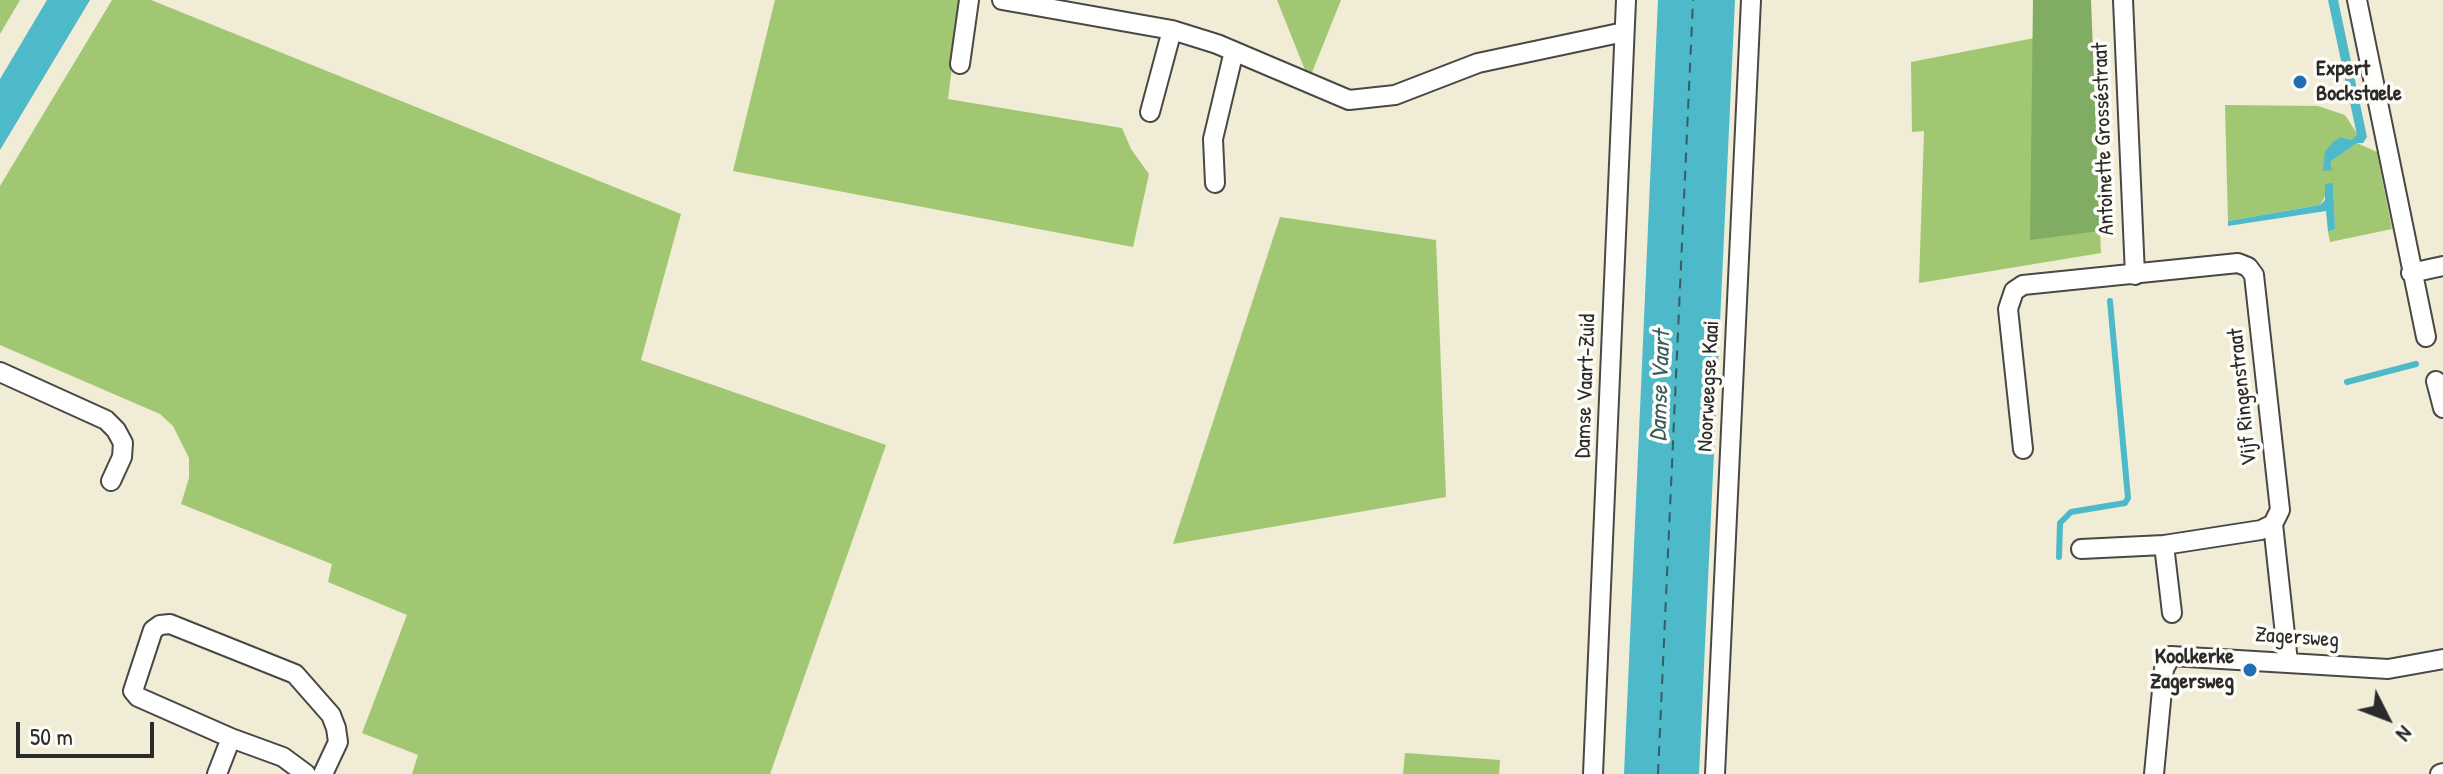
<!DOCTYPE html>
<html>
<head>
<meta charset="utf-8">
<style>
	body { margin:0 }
	#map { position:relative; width:2443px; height:774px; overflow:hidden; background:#f0ecd5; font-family:"Patrick Hand",sans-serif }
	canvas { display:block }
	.north { position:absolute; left:2347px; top:678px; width:80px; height:80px; -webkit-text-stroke:6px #fdfcf7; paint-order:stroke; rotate:132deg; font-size:22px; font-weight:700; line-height:32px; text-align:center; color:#2b2b2b }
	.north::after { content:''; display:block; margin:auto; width:28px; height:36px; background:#2b2b2b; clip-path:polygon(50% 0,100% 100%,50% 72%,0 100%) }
	.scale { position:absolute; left:16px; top:722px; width:138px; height:36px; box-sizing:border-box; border:4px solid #2b2b2b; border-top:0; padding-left:10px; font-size:24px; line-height:28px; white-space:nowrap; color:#2b2b2b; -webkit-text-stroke:6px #fdfcf7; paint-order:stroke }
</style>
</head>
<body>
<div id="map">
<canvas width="2443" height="774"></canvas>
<div class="north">N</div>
<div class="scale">50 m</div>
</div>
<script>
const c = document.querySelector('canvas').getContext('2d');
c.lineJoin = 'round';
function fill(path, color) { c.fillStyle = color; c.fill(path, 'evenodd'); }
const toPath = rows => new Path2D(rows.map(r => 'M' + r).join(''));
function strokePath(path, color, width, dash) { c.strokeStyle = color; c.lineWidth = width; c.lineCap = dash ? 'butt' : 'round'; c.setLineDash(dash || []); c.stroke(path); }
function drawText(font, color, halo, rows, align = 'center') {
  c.font = font + ' "Patrick Hand",sans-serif'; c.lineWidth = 7; c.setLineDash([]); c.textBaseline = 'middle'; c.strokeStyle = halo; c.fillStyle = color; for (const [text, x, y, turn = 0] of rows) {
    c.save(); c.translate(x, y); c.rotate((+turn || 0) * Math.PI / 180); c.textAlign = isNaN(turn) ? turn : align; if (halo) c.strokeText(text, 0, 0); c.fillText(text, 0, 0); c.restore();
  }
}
fill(toPath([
	[0,0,20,0,0,34],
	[112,0,151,0,681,214,641,360,886,445,770,774,412,774,418,755,362,733,407,615,328,582,332,564,181,504,189,478,189,458,173,426,160,414,0,345,0,186],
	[775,0,960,0,948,99,1122,128,1131,149,1149,174,1133,247,733,171],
	[1277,0,1341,0,1309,80],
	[2091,27,2101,253,1919,283,1924,131,1912,132,1911,62],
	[2225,105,2318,106,2345,115,2358,135,2351,140,2341,137,2325,151,2330,162,2357,143,2377,152,2392,229,2330,242,2328,232,2335,229,2333,183,2320,205,2228,221],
	[1280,217,1436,240,1446,497,1173,544],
	[1405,753,1500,760,1499,774,1403,774]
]), '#a1c772');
fill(toPath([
	[2033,0,2091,0,2100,231,2030,240]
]), '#80ac64');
fill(toPath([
	[47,0,90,0,0,150,0,79],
	[1658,0,1735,0,1699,774,1624,774],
	[2328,0,2338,0,2367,137,2363,143,2357,143,2330,162,2332,170,2323,171,2325,151,2333,142,2341,137,2351,140,2357,135],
	[2333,183,2335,229,2328,232,2326,211,2228,226,2228,221,2320,205,2325,200,2325,184]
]), '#4db9c9');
strokePath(toPath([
	[2347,382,2416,364],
	[2059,557,2060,523,2071,512,2125,503,2128,498,2110,301]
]), '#4db9c9', 6);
strokePath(toPath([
	[1658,774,1693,0]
]), '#375d62', 2, [10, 8]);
const minor = toPath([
	[1002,0,1172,30,1217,44,1349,100,1395,95,1478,63,1624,32],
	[2123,0,2135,275],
	[2357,0,2426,337],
	[960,64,969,0],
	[1150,112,1172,30],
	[1215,183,1213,139,1234,51],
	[2411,273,2443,266],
	[0,372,106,420,116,430,123,443,122,457,111,481],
	[2436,381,2443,408],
	[2023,449,2008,309,2014,291,2023,285,2238,263,2248,267,2254,275,2280,510,2273,524,2261,530,2164,545,2081,549],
	[2273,524,2288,662],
	[2164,545,2172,613],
	[231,738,138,697,133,691,153,630,160,625,170,624,295,674,331,715,336,728,338,742,323,774],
	[217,774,231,738,283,757,306,774],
	[1593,774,1626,0],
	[1715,774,1751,0],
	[2154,774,2164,669,2171,656,2388,669,2443,659],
	[2440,774,2443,773]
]);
strokePath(minor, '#494844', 22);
strokePath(minor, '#fff', 18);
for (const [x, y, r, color] of [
	[2300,82,8,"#1f6fb2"],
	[2250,670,8,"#1f6fb2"]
]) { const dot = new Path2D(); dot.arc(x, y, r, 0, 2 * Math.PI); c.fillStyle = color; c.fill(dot); strokePath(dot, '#fdfcf7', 3); }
drawText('bold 22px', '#2b2b2b', '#fdfcf7', [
	["Expert",2316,69],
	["Bockstaele",2316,94],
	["Koolkerke",2234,657,"right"],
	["Zagersweg",2234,682,"right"]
], 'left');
drawText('22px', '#2b2b2b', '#fdfcf7', [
	["Antoinette Grosséstraat",2104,139,-92],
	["Damse Vaart-Zuid",1586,386,-88],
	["Noorweegse Kaai",1709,386,-87],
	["Vijf Ringenstraat",2243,397,-96],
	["Zagersweg",2297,638,4]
]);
drawText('italic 24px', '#375d62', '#fdfcf7', [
	["Damse Vaart",1661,386,-88]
]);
</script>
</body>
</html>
